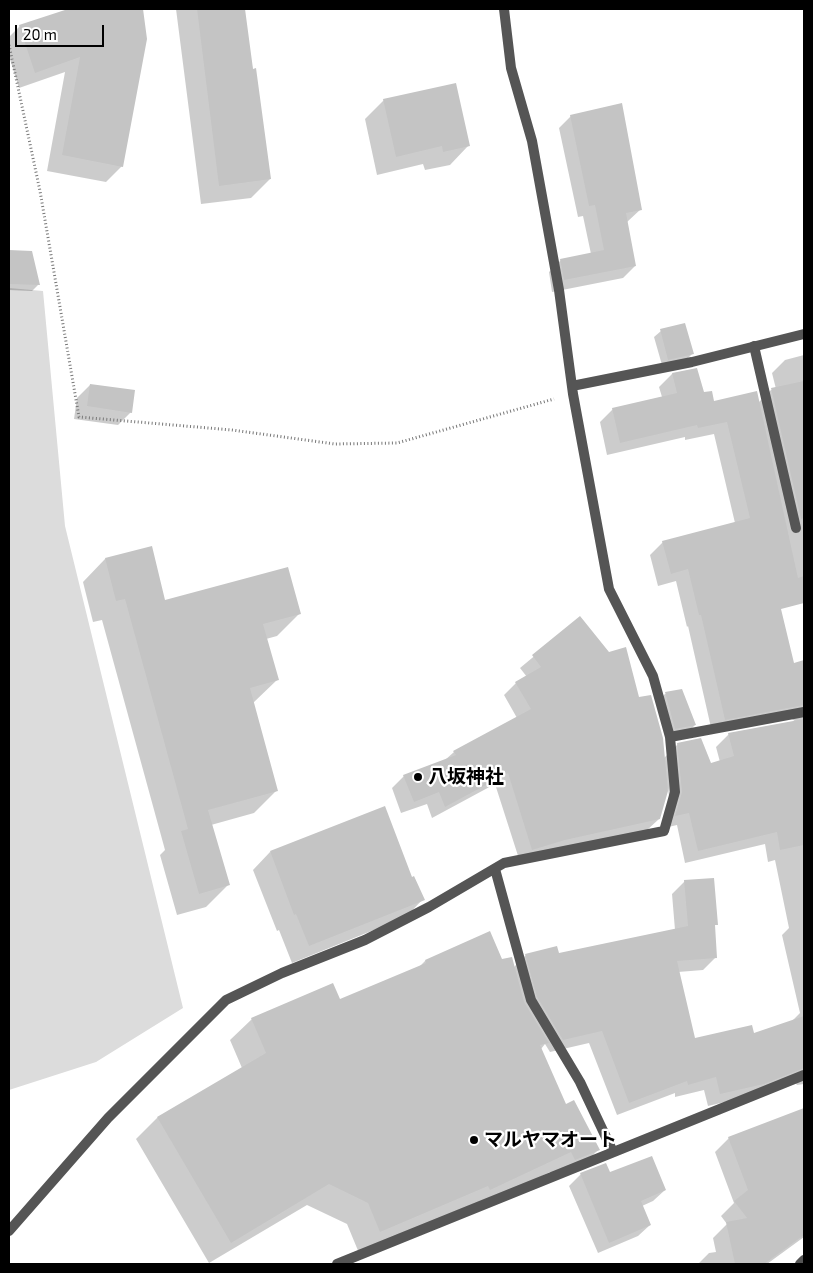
<!DOCTYPE html>
<html>
<head>
<meta charset="utf-8">
<style>
	body { margin:0 }
	#map { position:relative; width:813px; height:1273px; overflow:hidden; background:#fff; font-family:"Exo 2",sans-serif }
	canvas { display:block }
	.frame { position:absolute; inset:0; border:10px solid #000; pointer-events:none }
	.scale { position:absolute; left:15px; top:25px; width:89px; height:22px; box-sizing:border-box; border:2px solid #000; border-top:0; padding-left:6px; font-size:15px; line-height:18px; white-space:nowrap; color:#000; -webkit-text-stroke:4px #fff; paint-order:stroke }
</style>
</head>
<body>
<div id="map">
<canvas width="813" height="1273"></canvas>
<div class="frame"></div>
<div class="scale">20 m</div>
</div>
<script>
const c = document.querySelector('canvas').getContext('2d');
c.lineJoin = 'round';
function fill(path, color) { c.fillStyle = color; c.fill(path, 'evenodd'); }
const toPath = rows => new Path2D(rows.map(r => 'M' + r).join(''));
function strokePath(path, color, width, dash) { c.strokeStyle = color; c.lineWidth = width; c.lineCap = dash ? 'butt' : 'round'; c.setLineDash(dash || []); c.stroke(path); }
function drawText(font, color, halo, rows, align = 'center') {
  c.font = font + ' "Exo 2","Noto Sans JP",sans-serif'; c.lineWidth = 4.5; c.setLineDash([]); c.textBaseline = 'middle'; c.strokeStyle = halo; c.fillStyle = color; for (const [text, x, y, turn = 0] of rows) {
    c.save(); c.translate(x, y); c.rotate((+turn || 0) * Math.PI / 180); c.textAlign = isNaN(turn) ? turn : align; if (halo) c.strokeText(text, 0, 0); c.fillText(text, 0, 0); c.restore();
  }
}
fill(toPath([
	[9,288,43,291,65,526,183,1008,96,1062,9,1090]
]), '#dcdcdc');
fill(toPath([
	[72,9,142,9,146,39,122,166,106,182,47,171,65,72,19,88,9,56,9,37,20,26],
	[176,9,243,9,270,179,251,198,201,204],
	[384,100,468,146,450,165,425,170,423,164,377,175,365,119],
	[571,116,641,209,627,222,635,266,623,278,552,292,549,272,561,260,591,254,583,216,578,217,559,128],
	[9,251,31,252,38,285,32,291,9,290],
	[661,331,692,354,686,360,662,365,654,337],
	[804,355,804,582,772,591,793,664,804,661,804,1084,797,1085,795,1082,750,1096,708,1106,704,1090,675,1097,675,1093,617,1115,589,1043,550,1052,545,1044,541,1049,565,1105,598,1150,577,1171,554,1181,550,1172,469,1211,359,1253,347,1224,307,1205,209,1263,136,1139,157,1118,242,1068,230,1040,252,1019,339,1001,418,968,425,961,502,960,514,967,526,955,558,954,675,930,672,894,685,881,716,924,714,927,716,957,703,970,678,972,694,1039,753,1034,791,1022,800,1013,782,935,789,928,775,860,768,862,765,844,685,863,677,825,664,828,670,805,668,788,659,819,646,831,520,862,495,784,432,818,427,804,401,813,392,788,404,776,445,760,454,752,517,718,504,695,516,683,527,677,520,668,580,618,638,699,664,758,678,744,711,765,720,762,716,747,729,734,796,722,789,717,712,732,688,626,687,627,676,581,658,586,650,555,663,542,735,523,714,434,685,440,685,437,607,455,600,422,613,409,662,397,659,387,672,374,696,369,703,394,713,402,759,402,771,390,776,389,772,373,785,360],
	[90,385,131,412,118,425,74,419,77,398],
	[151,548,164,602,300,613,277,636,266,639,277,680,253,703,277,790,254,813,211,825,228,885,206,907,177,915,160,855,165,850,102,620,93,622,83,582,105,559],
	[681,690,695,725,689,731,669,735,659,700,665,694],
	[270,852,411,878,423,899,406,917,292,963,279,930,277,931,253,870],
	[798,1112,804,1114,804,1237,767,1264,698,1264,709,1253,716,1252,713,1238,727,1224,721,1216,734,1203,715,1152,729,1138],
	[610,1173,665,1190,653,1201,642,1206,650,1225,638,1236,598,1253,569,1186,581,1174]
]), '#0003');
fill(toPath([
	[68,9,143,9,147,39,123,167,62,155,80,57,35,73,19,25],
	[197,9,245,9,253,69,256,68,271,179,219,186],
	[456,83,470,146,443,152,442,146,396,157,383,99],
	[622,103,642,210,626,213,636,266,564,280,560,259,604,250,595,205,589,206,570,115],
	[9,250,32,251,40,285,9,284],
	[685,323,694,354,668,360,660,329],
	[697,368,704,392,712,391,714,401,757,391,798,578,804,576,804,603,781,609,794,663,804,660,804,705,725,720,701,615,699,615,688,569,671,574,662,541,750,518,727,422,698,428,697,425,620,443,612,408,677,393,672,373],
	[804,381,804,518,801,519,771,388],
	[90,384,135,390,132,413,87,406],
	[152,546,165,600,288,567,301,614,263,624,279,680,250,688,278,791,208,810,230,885,199,894,181,831,188,829,125,599,116,601,105,558],
	[580,616,609,652,626,647,639,697,651,695,663,738,668,791,660,819,565,840,532,850,508,773,445,807,439,792,414,802,403,775,456,755,453,751,531,709,515,682,541,667,532,655],
	[682,689,696,725,675,729,665,692],
	[804,719,804,845,780,850,777,832,698,851,689,813,675,816,682,792,677,743,701,738,711,763,734,756,728,733],
	[385,806,412,877,414,876,425,900,309,946,296,914,294,915,270,851],
	[714,878,718,925,715,925,717,958,677,961,695,1038,752,1025,754,1033,804,1016,804,1068,764,1084,720,1094,716,1077,688,1085,687,1081,629,1103,602,1031,563,1040,537,997,525,954,557,946,559,953,688,926,684,880],
	[490,931,502,959,512,957,524,1002,549,1043,540,1045,566,1104,574,1100,600,1150,575,1160,571,1152,490,1190,488,1186,380,1232,368,1203,329,1184,231,1243,157,1117,266,1053,251,1018,333,983,340,999,426,963,425,960],
	[804,1108,804,1235,764,1264,735,1264,726,1222,747,1218,734,1201,748,1190,728,1137],
	[652,1156,666,1190,641,1201,651,1225,609,1243,580,1173,606,1163,610,1172]
]), '#c4c4c4');
strokePath(toPath([
	[9,45,40,191,79,417,232,430,335,444,397,443,554,399]
]), '#777', 3, [1, 2.5]);
strokePath(toPath([
	[754,346,796,528]
]), '#555', 10);
strokePath(toPath([
	[572,386,692,362,804,334],
	[670,737,804,712],
	[495,869,531,1000,580,1082,613,1152],
	[9,1231,108,1118,226,1000,282,973,365,940,429,907,504,863,664,831,675,792,670,737,653,676,609,589,573,394,559,290,532,141,511,68,504,9],
	[337,1264,804,1075],
	[800,1264,804,1260]
]), '#555', 10);
for (const [x, y, r, color] of [
	[418,777,5,"#000"],
	[474,1140,5,"#000"]
]) { const dot = new Path2D(); dot.arc(x, y, r, 0, 2 * Math.PI); c.fillStyle = color; c.fill(dot); strokePath(dot, '#fff', 2); }
drawText('bold 19px', '#000', '#fff', [
	["八坂神社",428,777],
	["マルヤマオート",484,1140]
], 'left');
</script>
</body>
</html>
